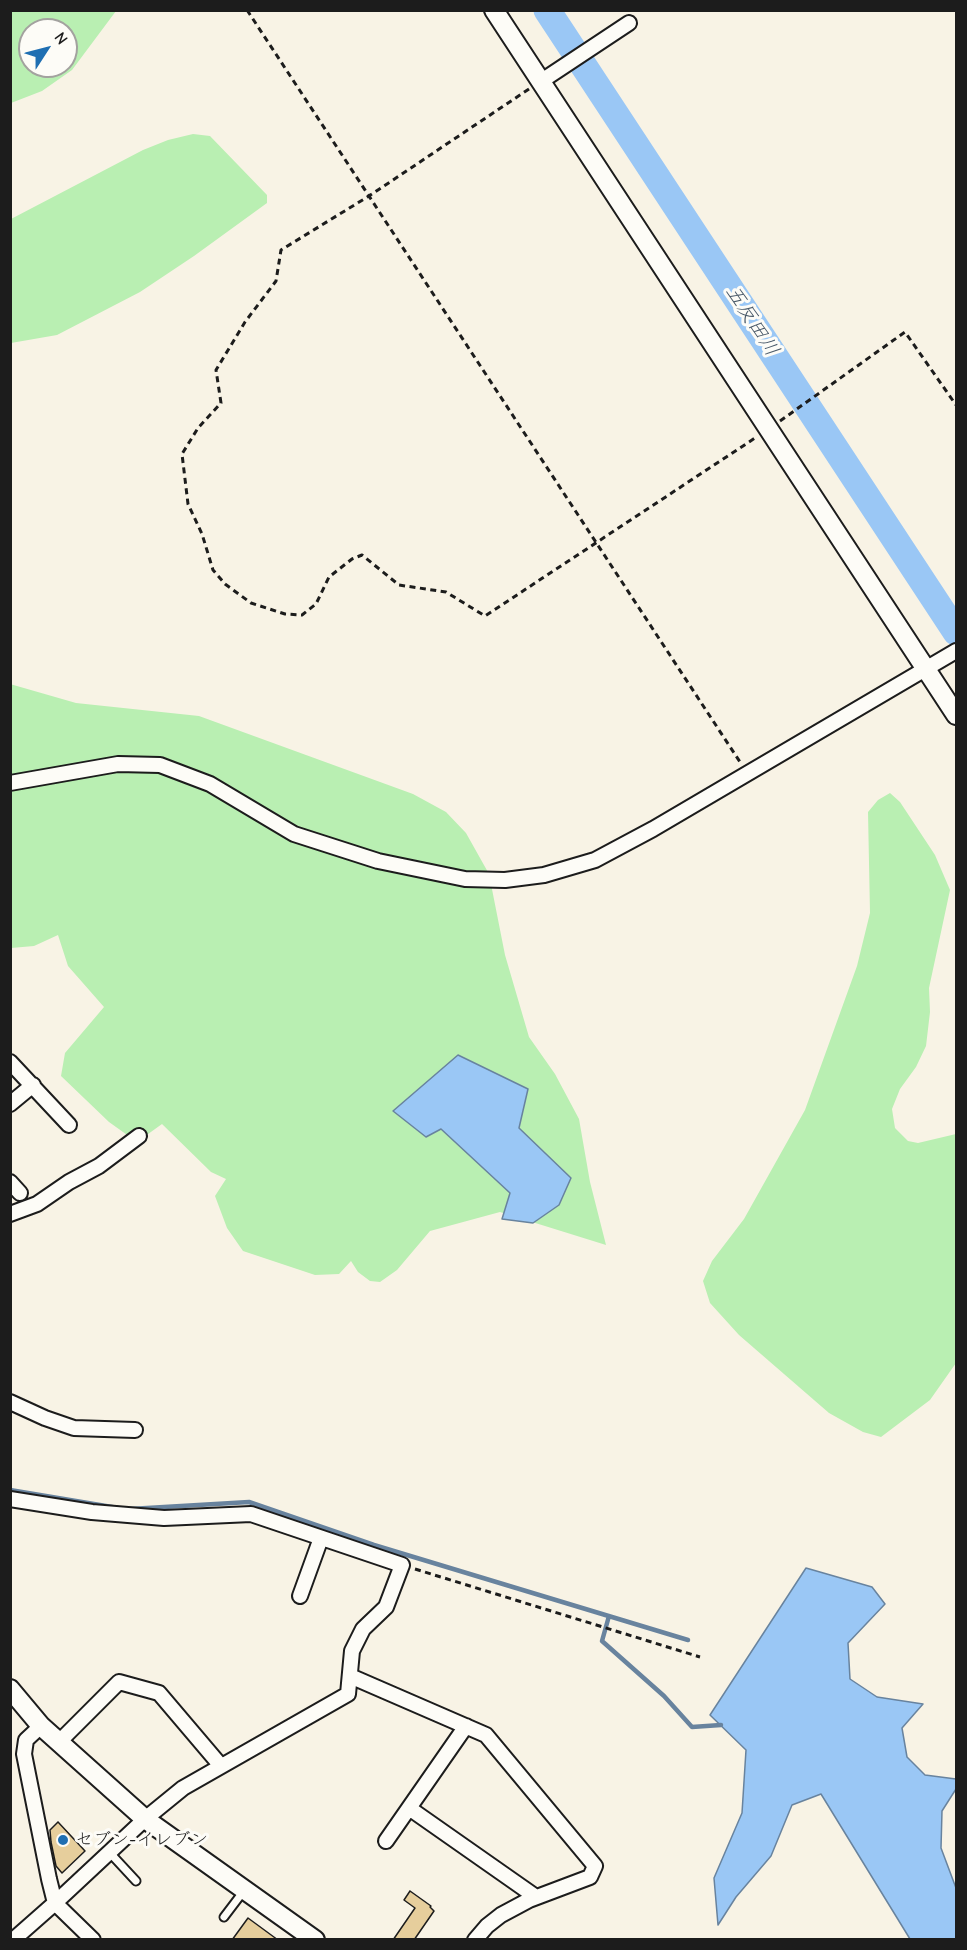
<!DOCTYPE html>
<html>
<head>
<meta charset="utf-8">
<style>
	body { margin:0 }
	#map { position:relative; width:967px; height:1950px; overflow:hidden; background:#f8f3e5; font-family:"Comic Neue",sans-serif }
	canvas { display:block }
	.frame { position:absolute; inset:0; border:12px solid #1c1c1c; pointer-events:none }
	.north { position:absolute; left:18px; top:18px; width:60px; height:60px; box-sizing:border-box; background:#fdfcf7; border:2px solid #a3a29f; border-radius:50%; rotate:54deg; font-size:16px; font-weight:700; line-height:24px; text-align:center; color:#1c1c1c }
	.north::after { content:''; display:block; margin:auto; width:21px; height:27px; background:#1f6fb2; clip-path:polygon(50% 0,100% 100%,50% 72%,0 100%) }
</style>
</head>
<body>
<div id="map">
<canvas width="967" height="1950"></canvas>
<div class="frame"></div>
<div class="north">N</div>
</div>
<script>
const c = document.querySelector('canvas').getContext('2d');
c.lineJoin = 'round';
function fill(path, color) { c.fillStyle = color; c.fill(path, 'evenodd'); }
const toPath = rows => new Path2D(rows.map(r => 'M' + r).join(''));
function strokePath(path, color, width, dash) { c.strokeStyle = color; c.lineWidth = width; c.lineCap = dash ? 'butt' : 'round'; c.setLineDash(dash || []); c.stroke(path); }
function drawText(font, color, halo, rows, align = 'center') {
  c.font = font + ' "Comic Neue","Klee One",sans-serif'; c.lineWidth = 6; c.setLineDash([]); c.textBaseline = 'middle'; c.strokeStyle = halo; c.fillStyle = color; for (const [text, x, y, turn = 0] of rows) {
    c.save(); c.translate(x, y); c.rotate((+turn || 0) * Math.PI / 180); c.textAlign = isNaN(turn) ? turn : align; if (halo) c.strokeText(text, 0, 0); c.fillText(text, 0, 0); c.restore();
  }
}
fill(toPath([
	[11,10,116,10,116,11,72,70,42,91,11,103],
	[30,30,66,30,66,66,30,66],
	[193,134,210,136,267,195,267,203,194,256,140,292,57,335,11,343,11,219,143,150,168,140],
	[10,684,76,703,199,716,413,794,446,812,466,833,489,874,505,955,529,1037,555,1074,579,1119,590,1182,606,1245,500,1212,430,1231,397,1270,380,1282,370,1281,358,1272,351,1261,339,1274,315,1275,243,1251,227,1228,215,1196,226,1179,211,1172,162,1124,137,1142,109,1122,61,1076,65,1053,104,1007,68,966,58,935,34,946,11,948],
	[890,793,900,802,935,855,950,890,929,988,930,1012,926,1046,916,1067,900,1089,892,1109,895,1128,908,1141,918,1143,956,1134,956,1363,930,1400,881,1437,863,1432,829,1413,739,1335,710,1303,703,1281,712,1261,744,1219,805,1110,857,966,870,913,868,812,878,800]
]), '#b9efb2');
const water = toPath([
	[458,1055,528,1089,519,1128,571,1178,559,1205,533,1223,502,1219,510,1193,441,1129,426,1137,393,1111,458,1055],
	[806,1568,872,1587,885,1604,848,1643,850,1679,877,1697,923,1704,902,1728,907,1757,925,1775,956,1779,956,1789,942,1811,941,1848,956,1888,956,1939,910,1939,821,1794,792,1805,771,1856,736,1897,718,1925,714,1878,742,1813,746,1750,710,1715,806,1568]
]);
fill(water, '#9ac7f5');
strokePath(water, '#68839e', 1.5);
strokePath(toPath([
	[10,1490,118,1508],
	[130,1509,249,1502,374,1545,688,1640],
	[609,1616,602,1641,664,1696,692,1727,721,1725]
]), '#68839e', 4.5);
strokePath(toPath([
	[547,10,956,632]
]), '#9ac7f5', 27);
const building = toPath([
	[58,1822,85,1851,62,1873,56,1866,51,1842,50,1830,58,1822],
	[410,1891,431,1906,430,1907,434,1911,414,1940,393,1940,415,1908,404,1900,410,1891],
	[248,1918,278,1940,232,1940,248,1918]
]);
fill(building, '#e6ce9c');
strokePath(building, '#1c1c1c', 1.5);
const lane = toPath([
	[110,1853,136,1881],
	[224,1917,243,1892]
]);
const street = toPath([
	[540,82,629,23],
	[10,783,118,764,160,765,210,784,294,834,378,861,465,879,505,880,544,875,595,860,653,829,956,651],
	[10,1062,69,1125],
	[10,1104,33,1085],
	[10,1182,20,1193],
	[10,1214,37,1204,69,1182,99,1166,139,1136],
	[10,1402,45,1418,74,1428,135,1430],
	[10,1499,92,1512,164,1518,251,1514,402,1565,386,1607,363,1629,352,1651,348,1694,183,1788,145,1819,55,1903,13,1940],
	[300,1596,321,1538],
	[350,1676,486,1735,595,1866,590,1877,529,1900,501,1915,487,1926,475,1940],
	[41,1726,26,1740,24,1754,49,1879,55,1903,93,1940],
	[59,1742,119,1682,159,1693,221,1766],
	[409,1808,536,1897],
	[386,1841,466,1726]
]);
const secondary = toPath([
	[494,10,956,715],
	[10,1689,41,1726,145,1819,315,1940]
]);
strokePath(lane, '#1c1c1c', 11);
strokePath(street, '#1c1c1c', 18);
strokePath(secondary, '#1c1c1c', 22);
strokePath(toPath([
	[247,10,740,762],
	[529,89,369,196,281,250,276,281,245,322,216,370,221,403,198,428,182,454,188,504,202,534,213,570,225,584,251,603,285,614,302,615,316,604,329,577,352,559,362,555,399,585,446,592,485,616,755,438],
	[780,421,905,332,956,405],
	[415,1569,700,1657]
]), '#1c1c1c', 3, [6, 4.5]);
strokePath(lane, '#fdfcf7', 7);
strokePath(street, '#fdfcf7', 14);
strokePath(secondary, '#fdfcf7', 18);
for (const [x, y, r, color] of [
	[63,1840,6,"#1f6fb2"]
]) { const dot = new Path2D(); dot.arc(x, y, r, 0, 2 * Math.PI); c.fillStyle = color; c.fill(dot); strokePath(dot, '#fdfcf7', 2); }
drawText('18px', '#1c1c1c', '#fdfcf7', [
	["セブン-イレブン",75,1840]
], 'left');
drawText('italic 20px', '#485868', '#fdfcf7', [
	["五反田川",752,321,57]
]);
</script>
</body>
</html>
